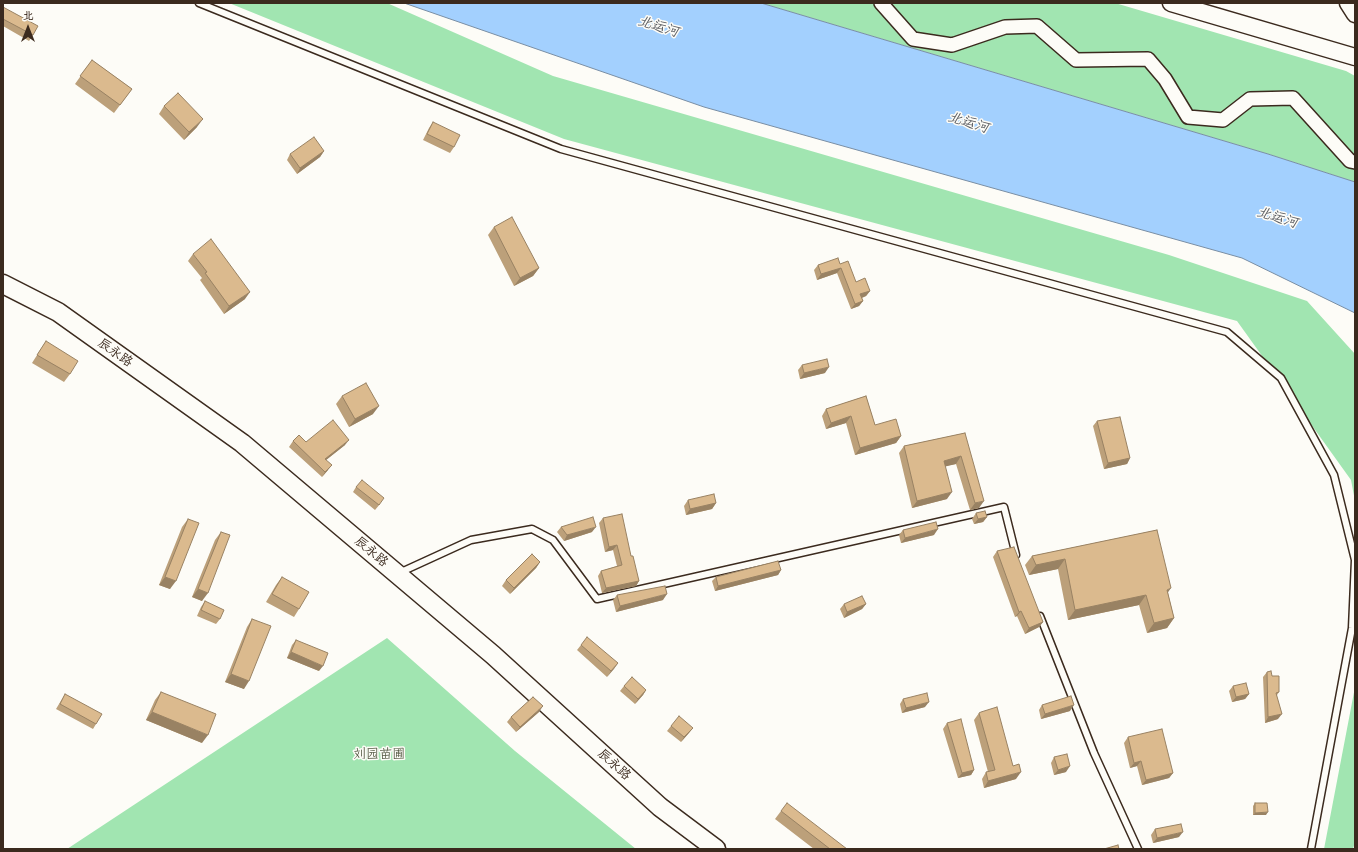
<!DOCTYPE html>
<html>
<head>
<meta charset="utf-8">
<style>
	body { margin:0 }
	#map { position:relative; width:1358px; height:852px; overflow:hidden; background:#fdfcf7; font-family:Pangolin,"LXGW WenKai TC",sans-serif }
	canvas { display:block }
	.frame { position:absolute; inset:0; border:4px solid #3b2a1e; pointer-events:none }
	.north { position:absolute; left:8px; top:8px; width:40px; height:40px; -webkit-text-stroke:3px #fdfcf7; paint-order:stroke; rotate:0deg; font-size:11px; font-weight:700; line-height:16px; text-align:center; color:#3b2a1e }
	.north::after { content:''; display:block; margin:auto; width:14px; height:18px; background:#3b2a1e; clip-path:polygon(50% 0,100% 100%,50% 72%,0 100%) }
</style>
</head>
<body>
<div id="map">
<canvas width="1358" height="852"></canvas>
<div class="frame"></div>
<div class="north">北</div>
</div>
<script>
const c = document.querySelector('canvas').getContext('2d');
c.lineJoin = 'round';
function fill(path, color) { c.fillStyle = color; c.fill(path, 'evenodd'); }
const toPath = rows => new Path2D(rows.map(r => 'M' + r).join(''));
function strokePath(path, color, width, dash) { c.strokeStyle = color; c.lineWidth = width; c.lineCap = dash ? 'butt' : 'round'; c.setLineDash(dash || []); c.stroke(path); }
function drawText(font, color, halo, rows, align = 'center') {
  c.font = font + ' Pangolin,"LXGW WenKai TC",sans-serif'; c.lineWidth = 3; c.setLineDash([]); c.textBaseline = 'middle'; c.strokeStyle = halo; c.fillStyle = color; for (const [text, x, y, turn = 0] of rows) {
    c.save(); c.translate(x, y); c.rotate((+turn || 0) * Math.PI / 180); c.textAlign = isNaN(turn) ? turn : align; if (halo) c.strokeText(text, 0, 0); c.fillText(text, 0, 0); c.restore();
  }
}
fill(toPath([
	[229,3,387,3,553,76,1169,255,1307,301,1355,354,1355,501,1351,480,1237,321,564,139],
	[761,3,1115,3,1346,71,1355,76,1355,182,1268,154],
	[387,638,515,751,636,849,67,849],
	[1355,687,1355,842,1353,849,1324,849]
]), '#a1e5b1');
const water = toPath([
	[404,3,761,3,1268,154,1355,182,1355,313,1242,258,704,107,404,3]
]);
fill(water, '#a3d0fe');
strokePath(water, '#798ea4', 1);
const service = toPath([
	[199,3,561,149,1227,332,1281,378,1334,475,1355,560],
	[399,573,471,540,532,529,553,540,597,599,1004,507,1016,555],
	[1040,616,1094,753,1138,849],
	[1311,849,1352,628,1355,560]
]);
const minor = toPath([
	[881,3,913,39,952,45,1005,27,1037,26,1076,60,1148,59,1165,79,1188,117,1223,120,1250,99,1293,98,1350,161,1355,162]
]);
const tertiary = toPath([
	[1171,3,1355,57],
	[1348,3,1355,14]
]);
const secondary = toPath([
	[3,284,58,312,242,443,493,655,660,807,716,849]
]);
strokePath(service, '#3b2a1e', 9);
strokePath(minor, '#3b2a1e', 16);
strokePath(tertiary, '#3b2a1e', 19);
strokePath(secondary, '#3b2a1e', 21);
strokePath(service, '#fdfcf7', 6);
strokePath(minor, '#fdfcf7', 13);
strokePath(tertiary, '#fdfcf7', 16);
strokePath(secondary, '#fdfcf7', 18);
fill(toPath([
	[3,7,33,35,29,41,3,26],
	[92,60,132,89,114,113,75,84],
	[164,106,197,127,184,140,159,114],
	[433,122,454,147,450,153,423,140,429,128],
	[324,151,320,157,297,174,287,160,290,154],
	[494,227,539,268,533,276,514,286,488,235],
	[193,254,245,299,224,314,200,280,202,278,188,261],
	[840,264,856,282,870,291,866,296,862,298,863,301,859,306,851,309,837,273,817,280,814,270,818,265],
	[46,341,70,374,64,382,32,363],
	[802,365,825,373,800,379,798,370],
	[342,396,373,414,349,427,336,404],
	[866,396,875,425,901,436,896,443,855,455,846,423,826,429,822,416,826,409],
	[1097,421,1130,458,1127,464,1104,469,1093,426],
	[965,433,979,508,970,510,956,464,945,466,947,499,912,508,899,453,904,446],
	[293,441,345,445,326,460,328,470,322,477,289,447],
	[356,487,380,504,375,510,353,492],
	[688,500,716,503,712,509,686,515,684,506],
	[976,513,987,517,983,522,974,524,972,519],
	[603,518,631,556,639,581,636,586,602,593,598,576,601,571,617,566,613,550,605,552,599,523],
	[188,519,170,589,159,585,182,527],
	[561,527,592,532,564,541,557,532],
	[903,530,934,535,901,543,899,535],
	[1157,530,1168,593,1174,618,1167,628,1147,633,1139,605,1068,620,1058,569,1029,575,1025,565,1032,556],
	[221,532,202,601,192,597,215,540],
	[997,551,1043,622,1039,627,1025,634,1017,616,1015,617,993,557],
	[540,562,536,568,510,594,502,586,506,580],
	[781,570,778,575,715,591,712,581,716,577],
	[282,577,299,609,294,617,266,602,276,585],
	[617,595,663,600,616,612,613,600],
	[205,601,220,619,216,624,197,616,201,607],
	[844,604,866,604,862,609,844,618,840,609],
	[252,619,244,689,225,682,247,627],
	[296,640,319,671,287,658,292,645],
	[581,645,618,663,607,677,577,650],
	[1267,672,1272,676,1279,692,1277,695,1278,719,1265,723,1263,677],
	[624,686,646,690,643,695,635,704,620,691],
	[1233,686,1249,694,1245,699,1232,702,1229,691],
	[161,692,202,743,146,720,155,700],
	[65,694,96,724,93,729,56,709],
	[903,699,925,707,902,713,900,704],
	[1042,705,1070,711,1041,719,1039,710],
	[539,712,516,732,507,722,511,717],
	[979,713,1016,779,984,788,982,779,986,772,988,772,974,720],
	[947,723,974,770,971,775,958,778,943,729],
	[671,726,693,728,681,742,667,731],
	[1128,737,1173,773,1169,778,1142,785,1137,766,1130,768,1124,743],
	[1054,757,1066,772,1054,775,1051,763],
	[1255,803,1266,815,1253,815,1253,806],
	[781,811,847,849,814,849,775,819],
	[1155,829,1179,837,1153,843,1151,835]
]), '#bca07a');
fill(toPath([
	[203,119,197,127,184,140,189,132],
	[324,151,320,157,297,174,300,168],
	[539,268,533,276,514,286,520,278],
	[841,268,837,273,817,280,821,274],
	[870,291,866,296,856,300,860,294],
	[250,292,245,299,224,314,229,306],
	[863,301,859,306,851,309,855,304],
	[829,367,825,373,800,379,804,373],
	[379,406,373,414,349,427,355,419],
	[851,416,846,423,826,429,831,423],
	[901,436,896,443,855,455,860,448],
	[349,440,345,445,321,464,325,459],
	[961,456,956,464,939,468,944,461],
	[1130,458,1127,464,1104,469,1108,463],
	[332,465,328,470,322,477,325,472],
	[952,492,947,499,912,508,917,501],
	[984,501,979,508,970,510,975,503],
	[716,503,712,509,686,515,690,509],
	[987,517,983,522,974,524,978,519],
	[596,527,592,532,564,541,567,535],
	[938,529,934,535,901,543,905,538],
	[617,545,613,550,605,552,609,547],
	[1065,559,1058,569,1029,575,1036,565],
	[540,562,536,568,510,594,514,588],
	[781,570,778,575,715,591,718,586],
	[165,577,176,581,170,589,159,585],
	[639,581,636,586,602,593,606,588],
	[1171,588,1164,598,1167,590],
	[198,589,208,593,202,601,192,597],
	[667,594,663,600,616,612,620,606],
	[1146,595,1139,605,1068,620,1075,610],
	[866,604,862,609,844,618,847,612],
	[1021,611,1017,616,1015,617,1019,612],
	[1174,618,1167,628,1147,633,1154,623],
	[1043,622,1039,627,1025,634,1029,628],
	[291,652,323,666,319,671,287,658],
	[618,663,614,669,607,677,611,671],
	[231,674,249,681,244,689,225,682],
	[646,690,643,695,635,704,638,699],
	[1249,694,1245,699,1232,702,1236,697],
	[929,702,925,707,902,713,906,708],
	[1074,705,1070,711,1041,719,1045,714],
	[543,706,539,712,516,732,520,727],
	[152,712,208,735,202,743,146,720],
	[1282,714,1278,719,1265,723,1268,717],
	[693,728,689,733,681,742,684,737],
	[1141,761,1137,766,1130,768,1134,763],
	[1070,766,1066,772,1054,775,1058,770],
	[974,770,971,775,958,778,962,773],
	[1021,772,1016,779,984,788,988,781],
	[1173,773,1169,778,1142,785,1146,780],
	[1268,812,1266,815,1253,815,1255,813],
	[1183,832,1179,837,1153,843,1157,838]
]), '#998263');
const building = toPath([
	[3,7,38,26,33,35,3,19,3,7],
	[92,60,132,89,120,105,80,76,92,60],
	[178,93,203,119,189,132,164,106,178,93],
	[433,122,460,135,454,147,427,134,433,122],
	[314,137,324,151,300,168,290,154,314,137],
	[512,217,539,268,520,278,494,227,512,217],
	[211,239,250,292,229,306,205,273,207,272,193,254,211,239],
	[838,258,840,264,848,261,856,282,865,278,870,291,860,294,863,301,855,304,841,268,821,274,818,265,838,258],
	[46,341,78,361,70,374,37,355,46,341],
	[827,359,829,367,804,373,802,365,827,359],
	[366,383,379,406,355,419,342,396,366,383],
	[866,396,875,425,896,419,901,436,860,448,851,416,831,423,826,409,866,396],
	[1120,417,1130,458,1108,463,1097,421,1120,417],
	[333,420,349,440,325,459,332,465,325,472,293,441,299,435,306,442,333,420],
	[965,433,984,501,975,503,961,456,944,461,952,492,917,501,904,446,965,433],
	[362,480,384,498,379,505,356,487,362,480],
	[714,494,716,503,690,509,688,500,714,494],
	[985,511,987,517,978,519,976,513,985,511],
	[622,514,631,556,633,556,639,581,606,588,601,571,622,565,617,545,609,547,603,518,622,514],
	[593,517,596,527,567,535,561,527,593,517],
	[188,519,199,523,176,581,165,577,188,519],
	[936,522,938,529,905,538,903,530,936,522],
	[1157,530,1171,588,1167,590,1174,618,1154,623,1146,595,1075,610,1065,559,1036,565,1032,556,1157,530],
	[221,532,230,535,208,593,198,589,221,532],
	[1014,547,1043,622,1029,628,1021,611,1019,612,997,551,1014,547],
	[532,554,540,562,514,588,506,580,532,554],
	[778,561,781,570,718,586,716,577,778,561],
	[282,577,309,592,299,609,272,594,282,577],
	[665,586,667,594,620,606,617,595,665,586],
	[862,596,866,604,847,612,844,604,862,596],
	[205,601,224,610,220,619,201,610,205,601],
	[252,619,271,626,249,681,231,674,252,619],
	[587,637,618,663,611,671,581,645,587,637],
	[296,640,328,653,323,666,291,652,296,640],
	[1271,671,1272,676,1279,676,1279,692,1276,693,1282,714,1268,717,1267,672,1271,671],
	[632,677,646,690,638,699,624,686,632,677],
	[1246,683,1249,694,1236,697,1233,686,1246,683],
	[161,692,216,714,208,735,152,712,161,692],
	[927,693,929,702,906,708,903,699,927,693],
	[65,694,102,714,96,724,60,704,65,694],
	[1071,696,1074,705,1045,714,1042,705,1071,696],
	[533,697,543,706,520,727,511,717,533,697],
	[997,707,1013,766,1019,764,1021,772,988,781,986,772,995,770,979,713,981,712,997,707],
	[679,716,693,728,684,737,671,726,679,716],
	[961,719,974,770,962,773,947,723,961,719],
	[1162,729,1173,773,1146,780,1141,761,1134,763,1128,737,1162,729],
	[1067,754,1070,766,1058,770,1054,757,1067,754],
	[787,803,847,849,830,849,781,811,787,803],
	[1255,803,1267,803,1268,812,1255,813,1255,803],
	[1181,824,1183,832,1157,838,1155,829,1181,824],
	[1118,845,1119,849,1104,849,1118,845]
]);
fill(building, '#dbba8e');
strokePath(building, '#998263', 1);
drawText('13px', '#3b2a1e', '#fdfcf7', [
	["辰永路",115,353,35],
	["辰永路",371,552,40],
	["辰永路",614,765,42]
]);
drawText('13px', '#545943', '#fdfcf7', [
	["刘园苗圃",379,755]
]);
drawText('italic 14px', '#5a5c61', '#fdfcf7', [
	["北运河",658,27,17],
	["北运河",968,123,17],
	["北运河",1277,218,17]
]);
</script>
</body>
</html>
